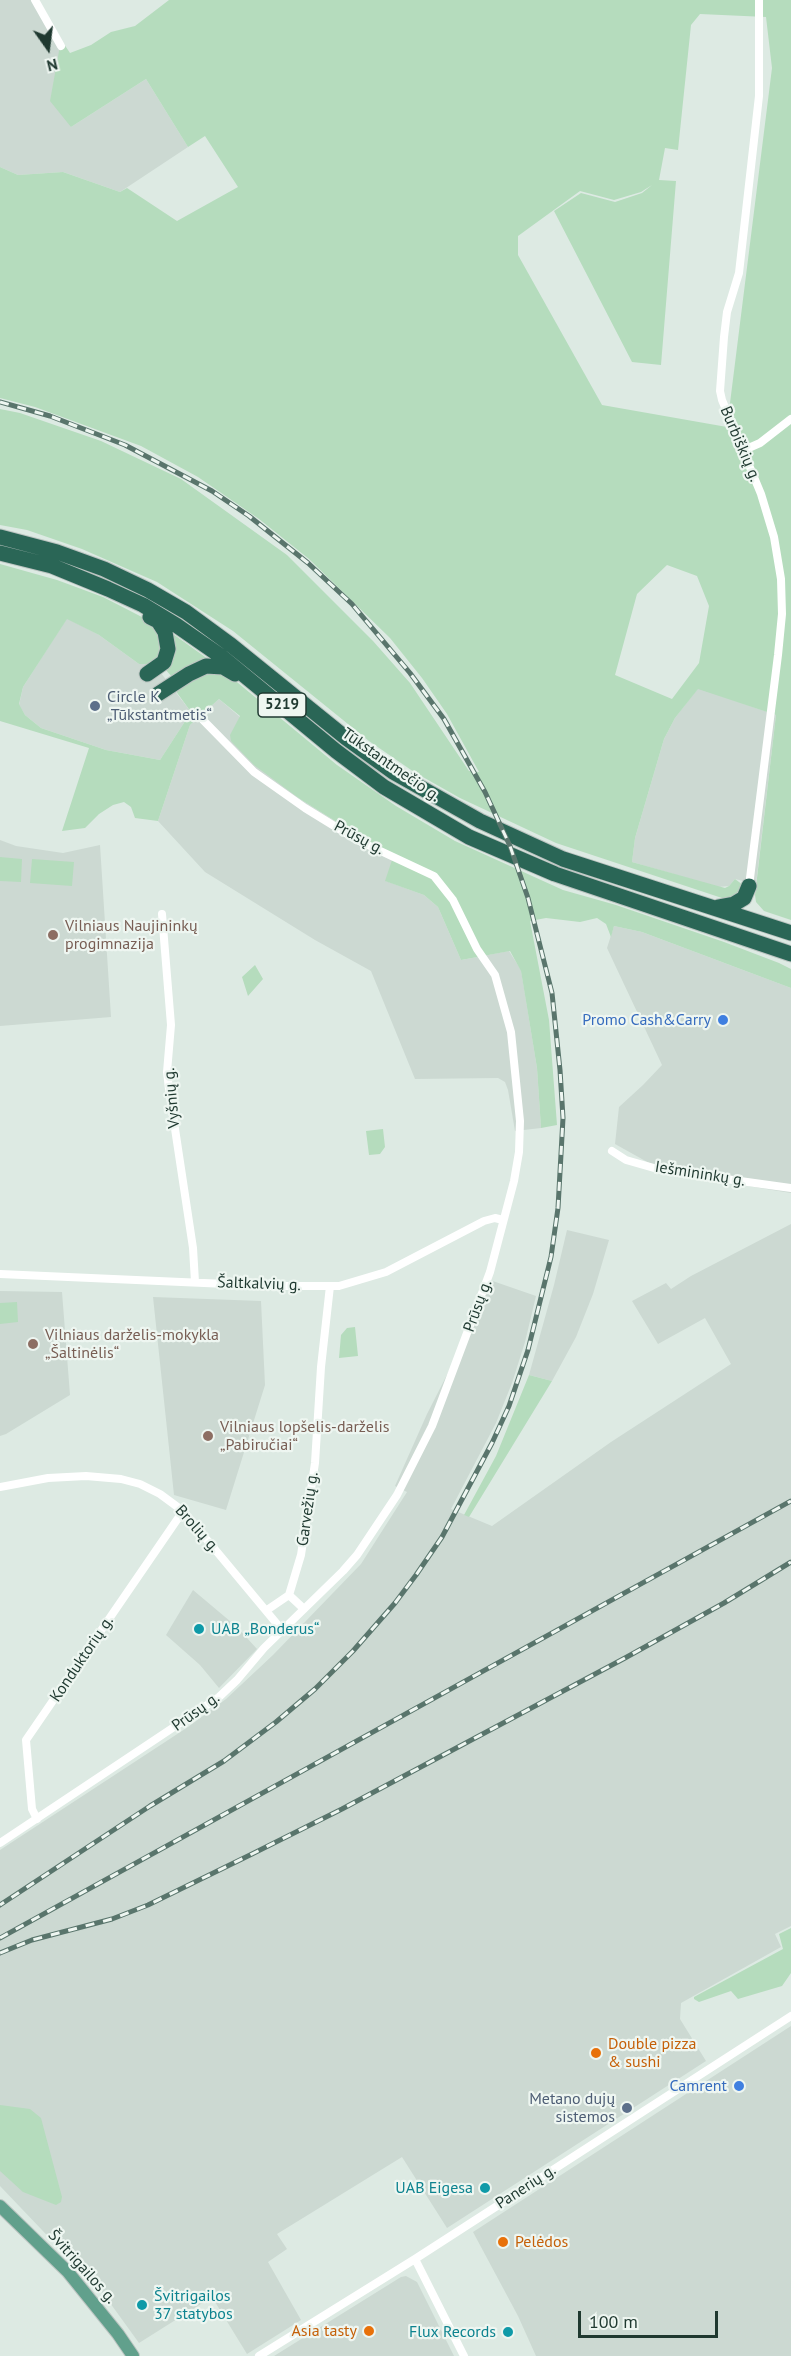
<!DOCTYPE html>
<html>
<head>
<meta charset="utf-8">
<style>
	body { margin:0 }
	#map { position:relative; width:791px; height:2356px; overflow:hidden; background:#ddeae3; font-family:"PT Sans",sans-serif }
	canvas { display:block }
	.north { position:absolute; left:18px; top:18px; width:60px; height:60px; -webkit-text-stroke:4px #eef6f1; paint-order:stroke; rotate:166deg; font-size:16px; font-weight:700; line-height:24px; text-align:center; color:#1f3930 }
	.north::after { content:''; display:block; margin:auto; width:21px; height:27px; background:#1f3930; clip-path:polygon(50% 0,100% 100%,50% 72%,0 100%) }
	.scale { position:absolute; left:578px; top:2311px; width:140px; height:27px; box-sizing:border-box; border:3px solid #1f3930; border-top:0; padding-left:8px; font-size:18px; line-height:21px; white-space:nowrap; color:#1f3930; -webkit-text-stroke:4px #eef6f1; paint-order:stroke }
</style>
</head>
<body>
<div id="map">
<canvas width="791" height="2356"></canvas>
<div class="north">N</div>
<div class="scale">100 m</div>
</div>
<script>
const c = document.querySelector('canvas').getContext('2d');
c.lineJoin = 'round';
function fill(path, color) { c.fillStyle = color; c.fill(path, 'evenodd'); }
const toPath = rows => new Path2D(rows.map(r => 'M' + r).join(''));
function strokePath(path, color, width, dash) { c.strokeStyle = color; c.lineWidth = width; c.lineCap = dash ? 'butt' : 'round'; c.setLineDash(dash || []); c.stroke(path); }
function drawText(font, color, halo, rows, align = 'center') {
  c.font = font + ' "PT Sans",sans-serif'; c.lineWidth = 4.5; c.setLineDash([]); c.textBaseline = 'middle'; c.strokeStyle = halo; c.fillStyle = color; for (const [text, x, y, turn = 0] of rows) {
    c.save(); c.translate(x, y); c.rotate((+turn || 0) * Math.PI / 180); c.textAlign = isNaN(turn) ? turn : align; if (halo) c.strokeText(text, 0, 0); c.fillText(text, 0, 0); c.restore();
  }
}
fill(toPath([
	[0,0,39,0,64,44,71,127,146,79,188,147,120,192,63,172,18,175,0,167],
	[67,618,99,635,139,664,154,664,191,712,160,760,106,750,41,728,25,715,19,705,23,687],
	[698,688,776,715,756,884,735,879,729,886,718,887,632,862,635,838,664,739,675,718],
	[219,699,240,717,231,735,300,799,364,839,395,854,386,881,424,895,438,907,461,960,509,951,521,970,537,1068,541,1128,515,1131,508,1090,505,1082,498,1078,415,1079,371,971,315,940,205,872,158,821,190,725],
	[0,840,16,846,63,853,100,845,111,1017,0,1026],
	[614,926,642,932,791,988,791,1193,667,1173,615,1144,619,1107,643,1085,662,1065,607,948],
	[791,1224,791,1926,775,1934,781,1947,681,2003,680,2019,706,2061,447,2228,402,2157,277,2234,287,2249,268,2262,301,2320,247,2354,212,2297,139,2343,105,2296,0,2186,0,1850,188,1727,226,1699,273,1655,361,1564,407,1492,395,1486,427,1414,453,1363,484,1278,536,1296,525,1342,512,1383,496,1423,451,1509,492,1526,611,1442,731,1364,705,1318,658,1344,632,1301,666,1283,671,1289,691,1276],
	[567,1230,609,1240,593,1294,576,1337,552,1381,529,1375,554,1285],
	[0,1291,62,1292,70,1395,6,1434,0,1436],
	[153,1297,261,1301,265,1385,226,1510,174,1495],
	[193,1590,237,1627,257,1649,219,1688,200,1665,166,1635],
	[791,2026,791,2356,536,2356,518,2316,473,2232],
	[406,2276,417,2282,454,2356,274,2356,401,2277]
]), '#ccd9d2');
fill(toPath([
	[169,0,791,0,791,920,764,911,756,902,755,895,776,715,698,689,675,718,664,739,635,838,632,862,725,888,729,886,735,879,743,885,744,891,728,900,556,843,460,798,414,772,369,741,233,631,157,582,82,549,27,530,0,525,0,409,20,413,101,441,181,479,287,555,373,641,410,683,469,771,479,772,447,714,422,678,390,638,309,559,259,519,198,477,141,446,35,407,0,398,0,167,18,175,63,172,120,192,127,188,177,221,238,187,205,136,188,147,146,79,71,127,50,101,59,51,64,44,70,53,91,45,111,32,135,26],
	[700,14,766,17,772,68,727,427,602,405,518,255,518,236,580,191,614,200,641,192,652,185,642,193,615,202,581,193,554,211,632,362,661,365,676,181,659,180,665,148,678,150,691,25],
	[667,565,697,576,709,606,699,663,672,699,615,675,637,594],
	[0,564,57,580,103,597,138,615,157,625,165,648,154,664,139,664,99,635,67,619,23,687,19,704,25,715,41,728,106,750,160,760,191,712,175,690,204,672,226,673,337,765,396,806,455,841,563,890,616,905,724,942,779,963,791,969,791,988,642,932,614,926,611,937,606,924,597,918,580,922,546,918,530,921,549,1020,557,1125,541,1128,537,1068,521,971,510,951,461,960,438,907,424,895,385,881,394,854,364,839,300,799,254,765,231,741,230,735,240,716,219,699,190,725,158,821,135,818,131,807,124,802,113,805,99,814,85,828,62,831,89,748,0,721],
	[173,634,208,659,172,677,165,669,175,648],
	[0,857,22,859,21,882,0,881],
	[32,859,74,862,72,886,30,883],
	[255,965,263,979,248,996,242,977],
	[383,1129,385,1147,380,1154,369,1155,366,1131],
	[17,1302,18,1322,0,1324,0,1303],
	[355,1327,358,1356,339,1358,341,1335,347,1328],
	[529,1375,552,1381,469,1517,464,1515,496,1456],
	[791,1928,791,1973,782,1986,738,1999,731,1991,699,2002,694,1999,694,1997,783,1949,779,1934],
	[0,2105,30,2109,41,2118,62,2197,61,2202,56,2205,23,2192,0,2171]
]), '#b5dcbd');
const primary = toPath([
	[0,2206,68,2272,118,2334,133,2356]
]);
const highway = toPath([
	[0,537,57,552,104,569,148,590,186,612,231,645,346,738,393,772,480,821,563,859,791,933],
	[0,553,52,566,108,589,143,605,176,625,222,657,336,751,384,787,469,837,555,874,791,954],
	[147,674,164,662,168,649,165,632,158,621,150,617],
	[158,694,189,674,206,666,223,667,235,674],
	[718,907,734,904,744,898,749,886]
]);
strokePath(primary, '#bcc4c1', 14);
strokePath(highway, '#bcc4c1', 17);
strokePath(toPath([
	[35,0,61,46],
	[744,450,760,443,791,419],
	[749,886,778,655,782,614,781,579,774,537,761,494,722,400,720,391,724,337,727,312,739,273,759,96,759,0],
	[162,914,171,1025,167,1072,169,1089,193,1248,195,1282],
	[612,1151,626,1160,661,1170,791,1188],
	[0,1274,272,1286,339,1286,386,1272,484,1221,495,1218,503,1220],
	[0,1487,48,1478,86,1476,121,1479,140,1484,160,1494,183,1511,282,1630],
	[289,1595,304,1609],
	[267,1610,289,1595,301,1555,315,1463,321,1367,330,1286],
	[37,1819,32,1809,26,1740,183,1511],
	[0,1843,219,1697,237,1680,264,1648,343,1571,357,1555,397,1495,432,1426,490,1272,514,1181,519,1152,520,1121,511,1032,495,975,477,949,453,900,434,876,357,840,305,808,254,772,201,718],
	[415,2259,464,2356],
	[259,2356,415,2259,791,2016]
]), '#fff', 8);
strokePath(primary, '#61a08c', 12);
strokePath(highway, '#2a6656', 15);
const rail = toPath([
	[0,402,50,416,125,445,212,491,249,516,308,563,352,604,410,673,444,719,485,792,510,846,528,898,552,993,560,1070,563,1118,558,1208,551,1257,528,1350,509,1406,492,1443,442,1537,416,1575,395,1603,353,1651,315,1689,276,1722,224,1761,150,1806,0,1905],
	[0,1938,791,1501],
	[0,1953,32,1940,112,1919,148,1905,252,1854,342,1809,625,1658,724,1603,791,1562]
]);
strokePath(rail, '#59756c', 5);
strokePath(rail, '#eef6f1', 3, [9]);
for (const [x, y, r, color] of [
	[95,706,6,"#5c6f8a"],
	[53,935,6,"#8d6e63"],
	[723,1020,6,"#3f7fe0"],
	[33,1344,6,"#8d6e63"],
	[208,1436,6,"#8d6e63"],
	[199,1629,6,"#0f9aa8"],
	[596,2053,6,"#e8710a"],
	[739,2086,6,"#3f7fe0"],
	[627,2108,6,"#5c6f8a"],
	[485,2188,6,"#0f9aa8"],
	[503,2242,6,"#e8710a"],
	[142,2305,6,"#0f9aa8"],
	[369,2331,6,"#e8710a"],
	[508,2332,6,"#0f9aa8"]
]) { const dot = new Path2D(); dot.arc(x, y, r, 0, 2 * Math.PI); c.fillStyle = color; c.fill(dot); strokePath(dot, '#eef6f1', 2); }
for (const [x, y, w] of [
	[282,705,48]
]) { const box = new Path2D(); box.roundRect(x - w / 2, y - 12, w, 24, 4.5); c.fillStyle = '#eef6f1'; c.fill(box); strokePath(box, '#1f3930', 1.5); }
drawText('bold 15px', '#1f3930', null, [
	["5219",282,705]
]);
drawText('16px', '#1f3930', '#eef6f1', [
	["Burbiškių g.",740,444,67],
	["Tūkstantmečio g.",391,765,35],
	["Prūsų g.",359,838,28],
	["Vyšnių g.",172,1098,-95],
	["Iešmininkų g.",700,1174,9],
	["Šaltkalvių g.",259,1284,2],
	["Prūsų g.",478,1306,-70],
	["Garvežių g.",308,1509,-82],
	["Brolių g.",197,1529,48],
	["Konduktorių g.",82,1659,-56],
	["Prūsų g.",196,1712,-36],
	["Panerių g.",526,2187,-33],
	["Švitrigailos g.",82,2267,48]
]);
drawText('16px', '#4e5e75', '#eef6f1', [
	["Circle K",107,697],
	["„Tūkstantmetis“",107,715],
	["Metano dujų",615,2099,"right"],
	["sistemos",615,2117,"right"]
], 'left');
drawText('16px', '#785e54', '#eef6f1', [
	["Vilniaus Naujininkų",65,926],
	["progimnazija",65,944],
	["Vilniaus darželis-mokykla",45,1335],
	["„Šaltinėlis“",45,1353],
	["Vilniaus lopšelis-darželis",220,1427],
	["„Pabiručiai“",220,1445]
], 'left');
drawText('16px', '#366cbe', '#eef6f1', [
	["Promo Cash&Carry",711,1020],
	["Camrent",727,2086]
], 'right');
drawText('16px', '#0d838f', '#eef6f1', [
	["UAB „Bonderus“",211,1629],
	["UAB Eigesa",473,2188,"right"],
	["Švitrigailos",154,2296],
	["37 statybos",154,2314],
	["Flux Records",496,2332,"right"]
], 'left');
drawText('16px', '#c56008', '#eef6f1', [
	["Double pizza",608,2044],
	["& sushi",608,2062],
	["Pelėdos",515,2242],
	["Asia tasty",357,2331,"right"]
], 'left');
</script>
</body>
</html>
